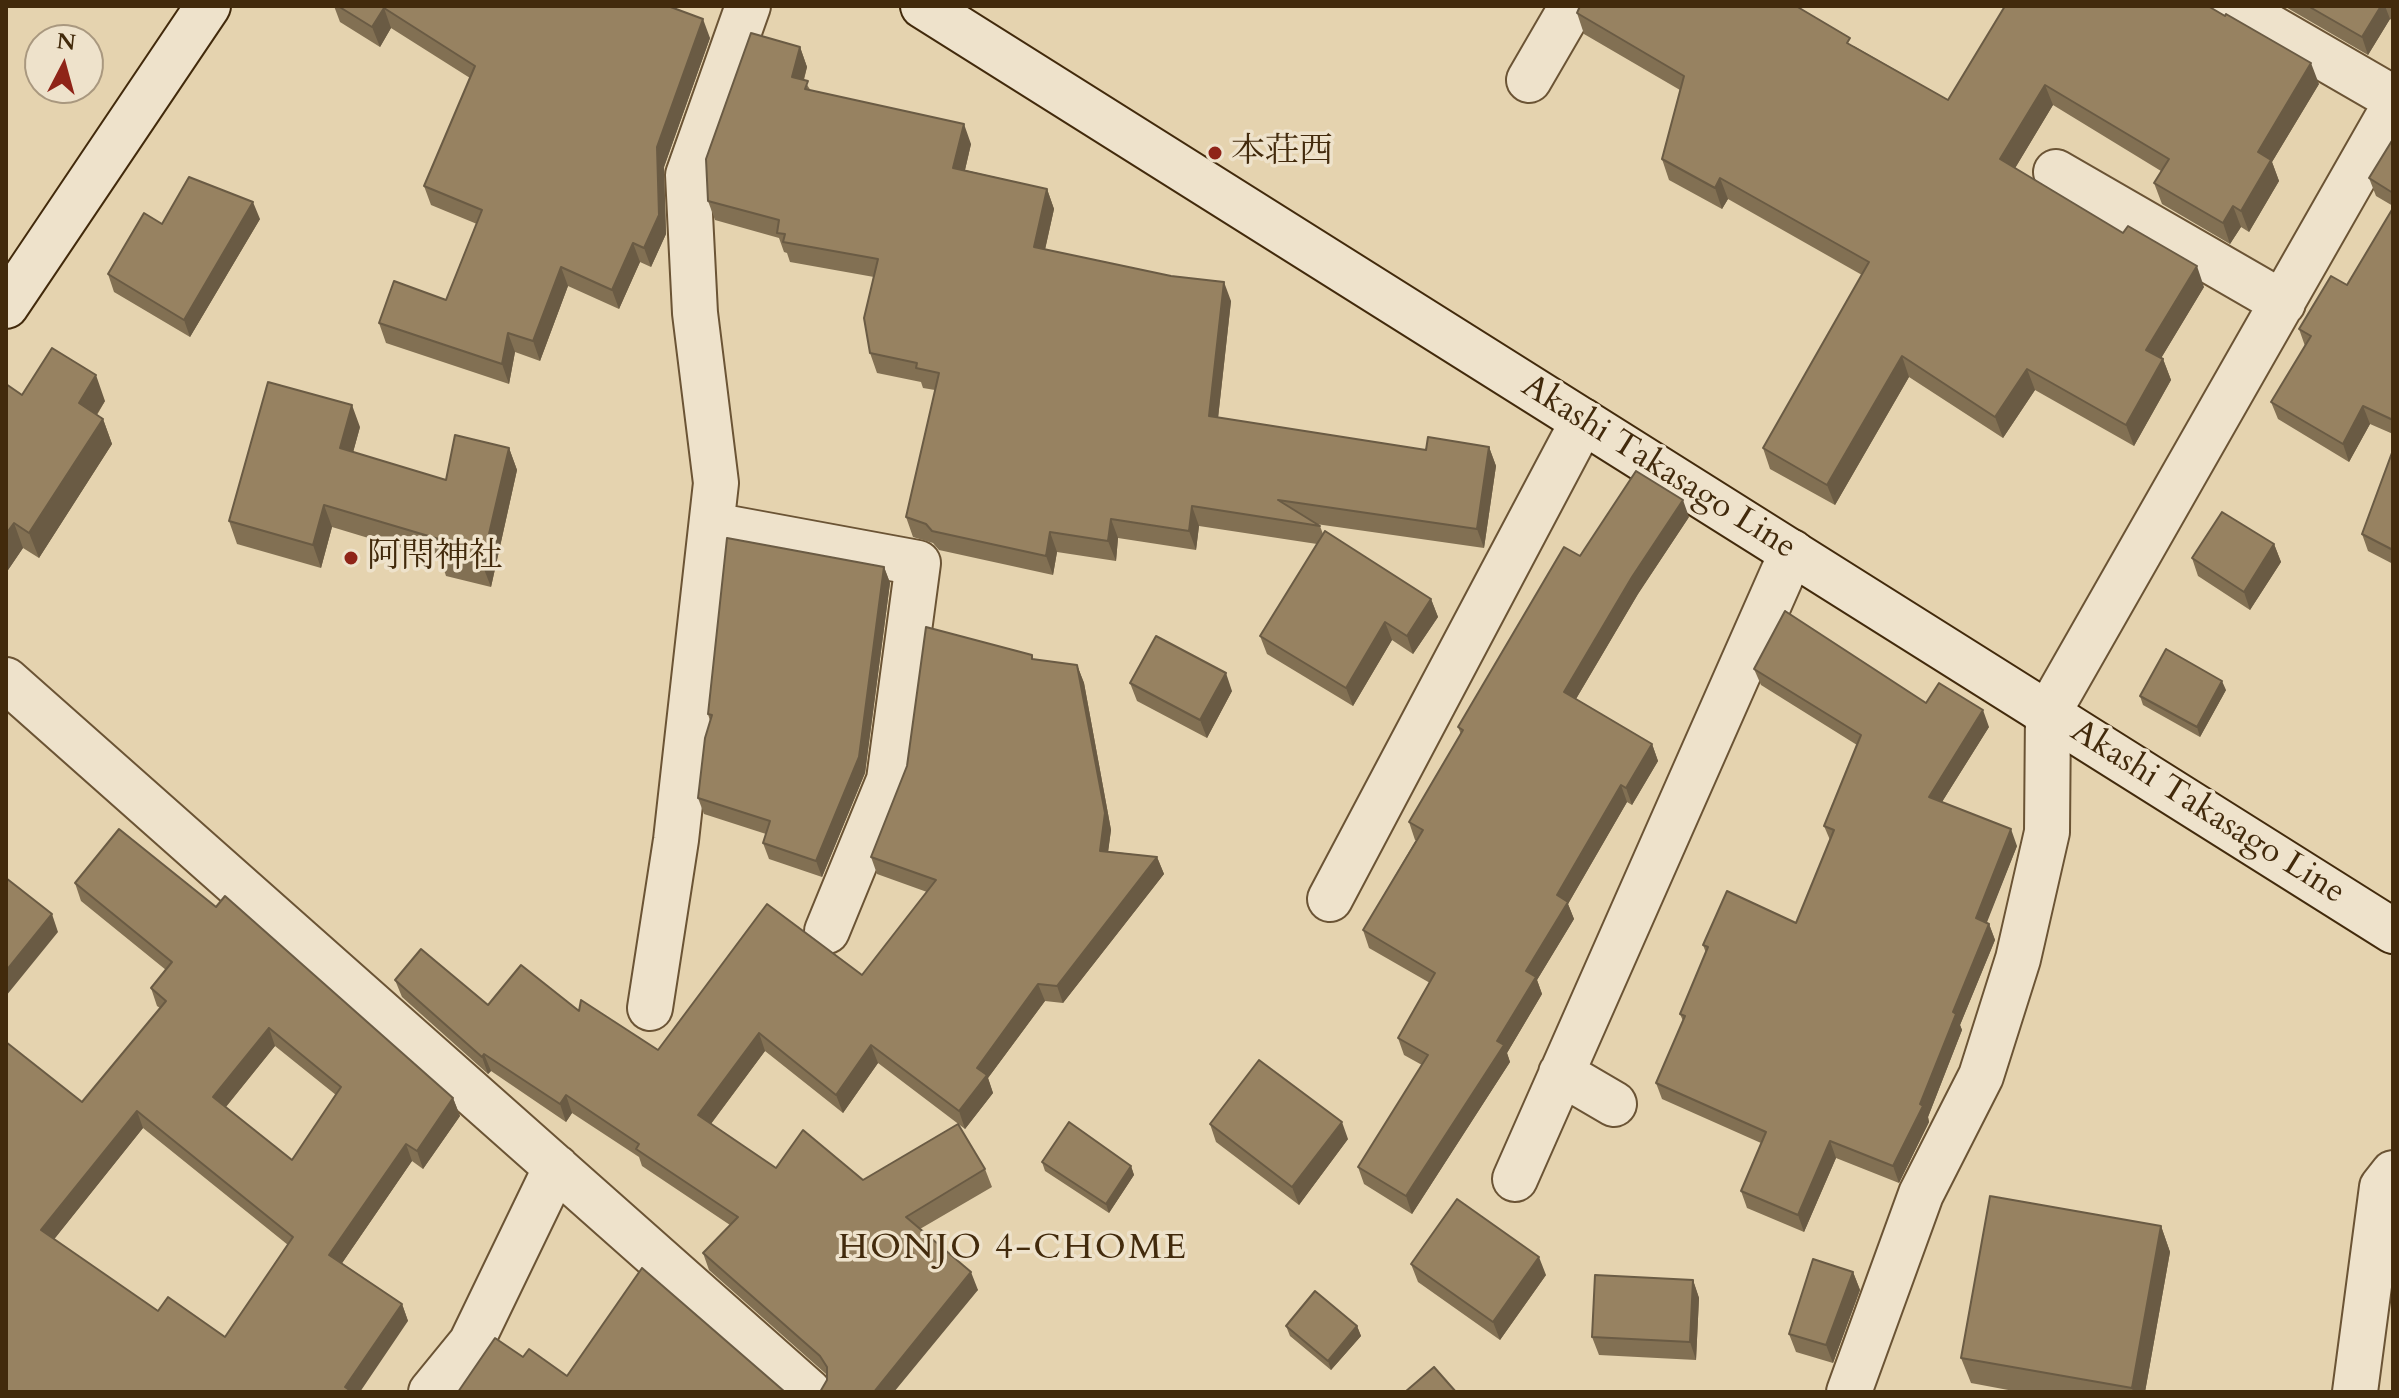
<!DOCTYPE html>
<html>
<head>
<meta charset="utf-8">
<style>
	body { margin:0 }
	#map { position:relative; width:2399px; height:1398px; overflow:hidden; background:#e5d3af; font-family:Cardo,serif }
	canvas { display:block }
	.frame { position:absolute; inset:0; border:8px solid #422a0c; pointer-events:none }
	.north { position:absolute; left:24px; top:24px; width:80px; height:80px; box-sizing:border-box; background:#eee2cb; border:2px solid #a9987f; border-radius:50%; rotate:6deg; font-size:22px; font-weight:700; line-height:32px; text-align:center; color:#422a0c }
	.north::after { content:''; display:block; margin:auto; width:28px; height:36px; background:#8f2418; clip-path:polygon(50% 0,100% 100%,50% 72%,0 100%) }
</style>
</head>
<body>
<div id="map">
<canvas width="2399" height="1398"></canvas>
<div class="frame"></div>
<div class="north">N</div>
</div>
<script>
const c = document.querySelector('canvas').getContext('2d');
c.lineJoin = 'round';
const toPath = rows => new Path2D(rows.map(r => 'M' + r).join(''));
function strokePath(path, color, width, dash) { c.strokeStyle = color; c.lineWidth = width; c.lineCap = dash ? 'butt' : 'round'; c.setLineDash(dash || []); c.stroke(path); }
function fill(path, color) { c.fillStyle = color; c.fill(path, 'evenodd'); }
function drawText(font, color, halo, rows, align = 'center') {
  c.font = font + ' Cardo,"Noto Serif JP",serif'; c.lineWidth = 7; c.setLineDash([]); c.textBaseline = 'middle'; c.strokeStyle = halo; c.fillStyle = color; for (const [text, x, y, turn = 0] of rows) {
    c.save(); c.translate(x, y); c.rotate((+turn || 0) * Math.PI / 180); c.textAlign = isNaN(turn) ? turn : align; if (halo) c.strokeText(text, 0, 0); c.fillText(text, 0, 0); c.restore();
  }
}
const street = toPath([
	[2234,6,2393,98],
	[1529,80,1572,6],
	[2056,172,2283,303],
	[712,525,918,563,889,780,827,931],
	[6,680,809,1392],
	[1330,899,1583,421],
	[650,1008,676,840,716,483,695,313,688,175,748,6],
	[1561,1073,1614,1104],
	[1515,1179,1792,552],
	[431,1392,471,1343,556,1167],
	[1849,1392,1921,1194,1981,1076,2018,959,2047,832,2048,713,2393,108],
	[2355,1392,2382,1187,2393,1173]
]);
const secondary = toPath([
	[923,6,2393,931],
	[6,306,208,6]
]);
strokePath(street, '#6b5435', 48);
strokePath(secondary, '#422a0c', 48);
strokePath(street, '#eee2cb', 44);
strokePath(secondary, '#eee2cb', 44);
fill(toPath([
	[334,6,668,6,710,38,664,167,666,234,651,267,640,262,619,309,568,286,540,361,515,352,509,384,386,343,379,323,446,300,477,224,431,205,424,186,470,78,391,28,380,47,340,22],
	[2005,6,2319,84,2272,162,2279,181,2249,232,2241,227,2230,244,2162,204,2154,183,2161,171,2053,105,2015,168,2204,287,2161,358,2163,359,2171,380,2134,446,2035,390,2003,438,1909,377,1835,505,1770,469,1763,448,1862,275,1728,199,1722,209,1669,180,1662,159,1680,90,1584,34,1577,13,1854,46,1948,100],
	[2284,6,2393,6,2393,21,2390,19,2368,55],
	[800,47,807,67,804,80,811,91,971,144,965,170,1047,189,1054,209,1045,250,1231,301,1218,418,1426,450,1489,447,1496,466,1484,548,1316,524,1320,526,1323,534,1431,599,1438,617,1413,654,1392,640,1353,706,1267,654,1260,636,1317,544,1199,526,1196,550,1118,538,1116,561,1057,552,1053,575,939,550,933,543,913,537,906,517,935,390,923,388,921,382,877,373,870,353,874,277,790,262,787,253,784,252,779,238,715,220,708,201],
	[2393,139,2393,206,2376,196,2369,178],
	[2393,208,2393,434,2370,424,2349,462,2278,419,2271,402,2305,346,2299,329,2347,285],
	[260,219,190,337,114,292,108,274,162,224],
	[22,395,105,401,97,415,103,419,112,444,39,558,23,548,6,573],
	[360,427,353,452,446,480,509,448,517,470,491,587,446,576,441,560,332,527,321,568,237,544,229,521],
	[2393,450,2393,564,2368,551,2362,534],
	[1689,517,1638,594,1576,699,1652,744,1658,761,1632,805,1627,802,1568,904,1574,919,1537,980,1542,994,1507,1053,1510,1062,1412,1214,1364,1184,1358,1167,1422,1065,1404,1055,1398,1038,1430,983,1369,948,1363,930,1416,840,1415,840,1409,822,1461,734,1458,727,1580,556],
	[2274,544,2281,562,2250,610,2198,576,2192,558],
	[884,567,890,583,865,773,822,877,769,859,763,843,766,834,704,814,698,798,710,721,708,714],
	[1034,660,1077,665,1084,683,1111,830,1108,851,1157,857,1164,874,1063,1003,1045,1001,988,1078,993,1093,965,1129,878,1063,843,1113,765,1051,711,1124,776,1168,863,1180,985,1169,992,1187,920,1229,978,1290,827,1380,826,1374,709,1270,703,1253,730,1225,642,1166,639,1157,572,1113,566,1122,491,1071,488,1074,402,997,395,980,488,1005,579,1011,658,1050,862,975,927,892,877,874,871,857],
	[1754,669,1926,703,1989,727,1942,802,2017,846,1986,923,1989,924,1995,940,1960,1025,1962,1030,1928,1117,1929,1122,1899,1183,1836,1158,1804,1232,1747,1208,1741,1191,1761,1143,1662,1099,1656,1083,1683,1021,1680,1014,1706,953,1703,945,1796,923,1830,840,1824,826,1857,745,1761,685],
	[1130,683,1232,691,1207,738,1137,701],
	[2226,690,2200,737,2143,705,2140,696],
	[75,883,453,1098,460,1116,423,1169,412,1161,342,1263,402,1304,408,1321,6,1392,82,1102,160,1008,157,1006,151,988,166,970,81,901],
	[275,1046,336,1095,292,1160,226,1107],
	[143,1128,288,1245,225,1337,158,1311,54,1239],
	[1210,1124,1348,1139,1299,1205,1216,1142],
	[1042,1162,1131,1166,1134,1175,1109,1213,1045,1171],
	[2161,1226,2170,1252,2145,1392,2019,1392,1971,1383,1961,1358],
	[1411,1264,1546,1275,1500,1340,1418,1282],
	[1853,1272,1860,1290,1833,1363,1796,1352,1789,1334],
	[1693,1280,1699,1298,1696,1360,1599,1355,1592,1337],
	[1286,1326,1357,1326,1361,1336,1331,1370,1290,1336]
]), '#827053');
fill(toPath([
	[2381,6,2385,6,2390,19,2368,55,2362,37],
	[384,8,391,28,380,47,372,27],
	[703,19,710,38,664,167,666,234,651,267,644,248,657,147],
	[800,47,807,67,799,96,792,77],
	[2311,63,2319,84,2272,162,2279,181,2249,232,2241,211,2258,152],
	[2045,85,2053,105,2008,180,2000,159],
	[964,124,971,144,961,187,953,168],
	[1720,178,1728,199,1722,209,1715,188],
	[1047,189,1054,209,1041,267,1034,247],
	[253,202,260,219,190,337,184,320],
	[2233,206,2241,227,2230,244,2223,223],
	[633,243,640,262,619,309,612,290],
	[2197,266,2204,287,2154,370,2146,350],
	[561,267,568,286,540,361,533,341],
	[1224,282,1231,301,1216,436,1209,416],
	[508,333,515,352,509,384,502,364],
	[1902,356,1909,377,1835,505,1827,485],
	[2163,359,2171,380,2134,446,2126,425],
	[2027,369,2035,390,2003,438,1995,417],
	[96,375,105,401,88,428,79,403],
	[352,405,360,427,348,471,340,448],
	[2363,406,2370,424,2349,462,2343,444],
	[103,419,112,444,39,558,29,533],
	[1489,447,1496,466,1484,548,1477,529],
	[509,448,517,470,491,587,482,564],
	[1683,500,1689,517,1638,594,1570,709,1564,692,1632,577],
	[324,505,332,527,321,568,313,545],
	[1192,506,1199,526,1196,550,1189,531],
	[1111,519,1118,538,1116,561,1108,541],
	[14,523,23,548,6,573,6,534],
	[1050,532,1057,552,1053,575,1046,556],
	[2274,544,2281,562,2250,610,2244,592],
	[884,567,890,583,865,773,822,877,816,861],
	[1431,599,1438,617,1413,654,1407,636],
	[1385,622,1392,640,1353,706,1346,688],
	[1077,665,1084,683,1111,830,1106,868,1100,851],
	[1226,673,1232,691,1207,738,1200,720],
	[2222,681,2226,690,2200,737,2197,727],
	[1983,710,1989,727,1935,813,1929,797],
	[1652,744,1658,761,1632,805,1626,788],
	[1621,785,1627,802,1568,904,1574,919,1537,980,1542,994,1507,1053,1510,1062,1412,1214,1406,1196,1497,1041,1557,895],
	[2011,829,2017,846,1982,935,1976,918],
	[1157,857,1164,874,1063,1003,1057,986],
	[52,914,58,932,6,996,6,971],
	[1989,924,1995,940,1960,1025,1962,1030,1928,1117,1929,1122,1899,1183,1893,1166,1920,1104,1953,1012],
	[1038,984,1045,1001,988,1078,993,1093,965,1129,959,1111,977,1068],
	[269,1028,275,1046,220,1114,213,1097],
	[759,1033,765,1051,704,1133,698,1115],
	[871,1045,878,1063,843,1113,836,1095],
	[484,1054,491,1071,488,1074,482,1057],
	[566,1095,572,1113,566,1122,560,1104],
	[453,1098,460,1116,423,1169,417,1151],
	[137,1111,143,1128,48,1247,41,1230],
	[1342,1122,1348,1139,1299,1205,1292,1187],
	[1830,1141,1836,1158,1804,1232,1798,1215],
	[406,1144,412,1161,336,1272,329,1255],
	[1131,1166,1134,1175,1109,1213,1106,1204],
	[2161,1226,2170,1252,2145,1392,2133,1392,2132,1388],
	[1539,1257,1546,1275,1500,1340,1493,1322],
	[971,1272,978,1290,894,1392,874,1392],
	[1853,1272,1860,1290,1833,1363,1826,1345],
	[1693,1280,1699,1298,1696,1360,1690,1342],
	[402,1304,408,1321,360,1392,347,1392,345,1387],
	[1357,1326,1361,1336,1331,1370,1328,1361]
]), '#6a5b44');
const building = toPath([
	[338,6,668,6,703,19,657,147,659,215,644,248,633,243,612,290,561,267,533,341,508,333,502,364,379,323,394,281,446,300,482,210,424,186,475,66,384,8,372,27,338,6],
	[1580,6,1796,6,1850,38,1847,43,1948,100,2005,6,2208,6,2225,16,2226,14,2311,63,2258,152,2271,160,2241,211,2233,206,2223,223,2154,183,2169,159,2045,85,2000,159,2123,233,2128,226,2197,266,2146,350,2163,359,2126,425,2027,369,1995,417,1902,356,1827,485,1763,448,1869,262,1720,178,1715,188,1662,159,1684,76,1577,13,1580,6],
	[2308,6,2381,6,2362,37,2308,6],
	[751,33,800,47,792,77,808,81,805,89,964,124,953,168,1047,189,1034,247,1171,276,1224,282,1209,416,1426,450,1428,437,1489,447,1477,529,1278,500,1320,526,1192,506,1189,531,1111,519,1108,541,1050,532,1046,556,932,531,926,524,906,517,939,373,916,368,917,363,870,353,864,318,878,259,783,242,785,234,777,233,779,220,708,201,706,159,751,33],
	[2393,139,2393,193,2369,178,2393,139],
	[189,177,253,202,184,320,108,274,144,213,162,224,189,177],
	[2393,208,2393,420,2363,406,2343,444,2271,402,2311,336,2299,329,2331,276,2347,285,2393,208],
	[52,348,96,375,79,403,103,419,29,533,14,523,6,534,6,384,22,395,52,348],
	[268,382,352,405,340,448,446,480,455,435,509,448,482,564,438,553,442,540,324,505,313,545,229,521,268,382],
	[2393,450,2393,550,2362,534,2393,450],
	[1636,471,1683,500,1632,577,1564,692,1652,744,1626,788,1621,785,1557,895,1568,902,1526,971,1536,977,1497,1041,1504,1045,1406,1196,1358,1167,1428,1055,1398,1038,1435,973,1363,930,1423,830,1409,822,1463,730,1458,727,1564,547,1580,556,1636,471],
	[2222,512,2274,544,2244,592,2192,558,2222,512],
	[1325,531,1431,599,1407,636,1385,622,1346,688,1260,636,1325,531],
	[727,538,884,567,859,757,816,861,763,843,770,821,698,798,705,738,712,715,708,714,727,538],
	[1785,611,1926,703,1939,683,1983,710,1929,797,2011,829,1976,918,1989,924,1953,1012,1956,1014,1920,1104,1923,1106,1893,1166,1830,1141,1798,1215,1741,1191,1766,1132,1656,1083,1685,1016,1680,1014,1708,947,1703,945,1727,891,1796,923,1834,830,1824,826,1861,735,1754,669,1785,611],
	[926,627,1032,655,1032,659,1077,665,1105,813,1100,851,1157,857,1057,986,1038,984,977,1068,987,1075,959,1111,871,1045,836,1095,759,1033,698,1115,776,1168,803,1130,863,1180,958,1124,985,1169,906,1217,971,1272,874,1392,820,1392,827,1380,827,1367,820,1356,703,1253,738,1217,636,1149,639,1144,566,1095,560,1104,484,1054,482,1057,395,980,421,949,488,1005,521,965,579,1011,581,1000,658,1050,767,904,862,975,936,880,871,857,907,766,926,627],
	[1156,636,1226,673,1200,720,1130,683,1156,636],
	[2166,649,2222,681,2197,727,2140,696,2166,649],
	[119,829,216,907,225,896,453,1098,417,1151,406,1144,329,1255,402,1304,345,1387,352,1392,6,1392,6,1042,82,1102,166,1001,151,988,172,962,75,883,119,829],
	[269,1028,341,1087,292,1160,213,1097,269,1028],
	[137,1111,293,1237,225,1337,168,1297,158,1311,41,1230,137,1111],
	[6,878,52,914,6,971,6,878],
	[1259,1060,1342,1122,1292,1187,1210,1124,1259,1060],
	[1069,1122,1131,1166,1106,1204,1042,1162,1069,1122],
	[1990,1196,2161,1226,2132,1388,1961,1358,1990,1196],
	[1457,1199,1539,1257,1493,1322,1411,1264,1457,1199],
	[1813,1259,1853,1272,1826,1345,1789,1334,1813,1259],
	[642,1268,785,1392,458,1392,495,1338,523,1357,529,1349,567,1376,642,1268],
	[1595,1275,1693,1280,1690,1342,1592,1337,1595,1275],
	[1315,1291,1357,1326,1328,1361,1286,1326,1315,1291],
	[1434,1367,1456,1392,1405,1392,1434,1367]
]);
fill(building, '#978261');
strokePath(building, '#6a5b44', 2);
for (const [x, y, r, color] of [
	[1215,153,8,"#8f2418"],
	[351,558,8,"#8f2418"]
]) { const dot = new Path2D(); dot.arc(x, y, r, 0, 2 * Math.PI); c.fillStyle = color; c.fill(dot); strokePath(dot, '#eee2cb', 3); }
drawText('34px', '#422a0c', '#eee2cb', [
	["本荘西",1231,153],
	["阿閇神社",367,558]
], 'left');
drawText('34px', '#422a0c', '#eee2cb', [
	["Akashi Takasago Line",1658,468,32],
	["Akashi Takasago Line",2207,813,32]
]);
c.letterSpacing = '2px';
drawText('36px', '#422a0c', '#eee2cb', [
	["HONJO 4-CHOME",1013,1250]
]);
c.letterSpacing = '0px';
</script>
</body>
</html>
